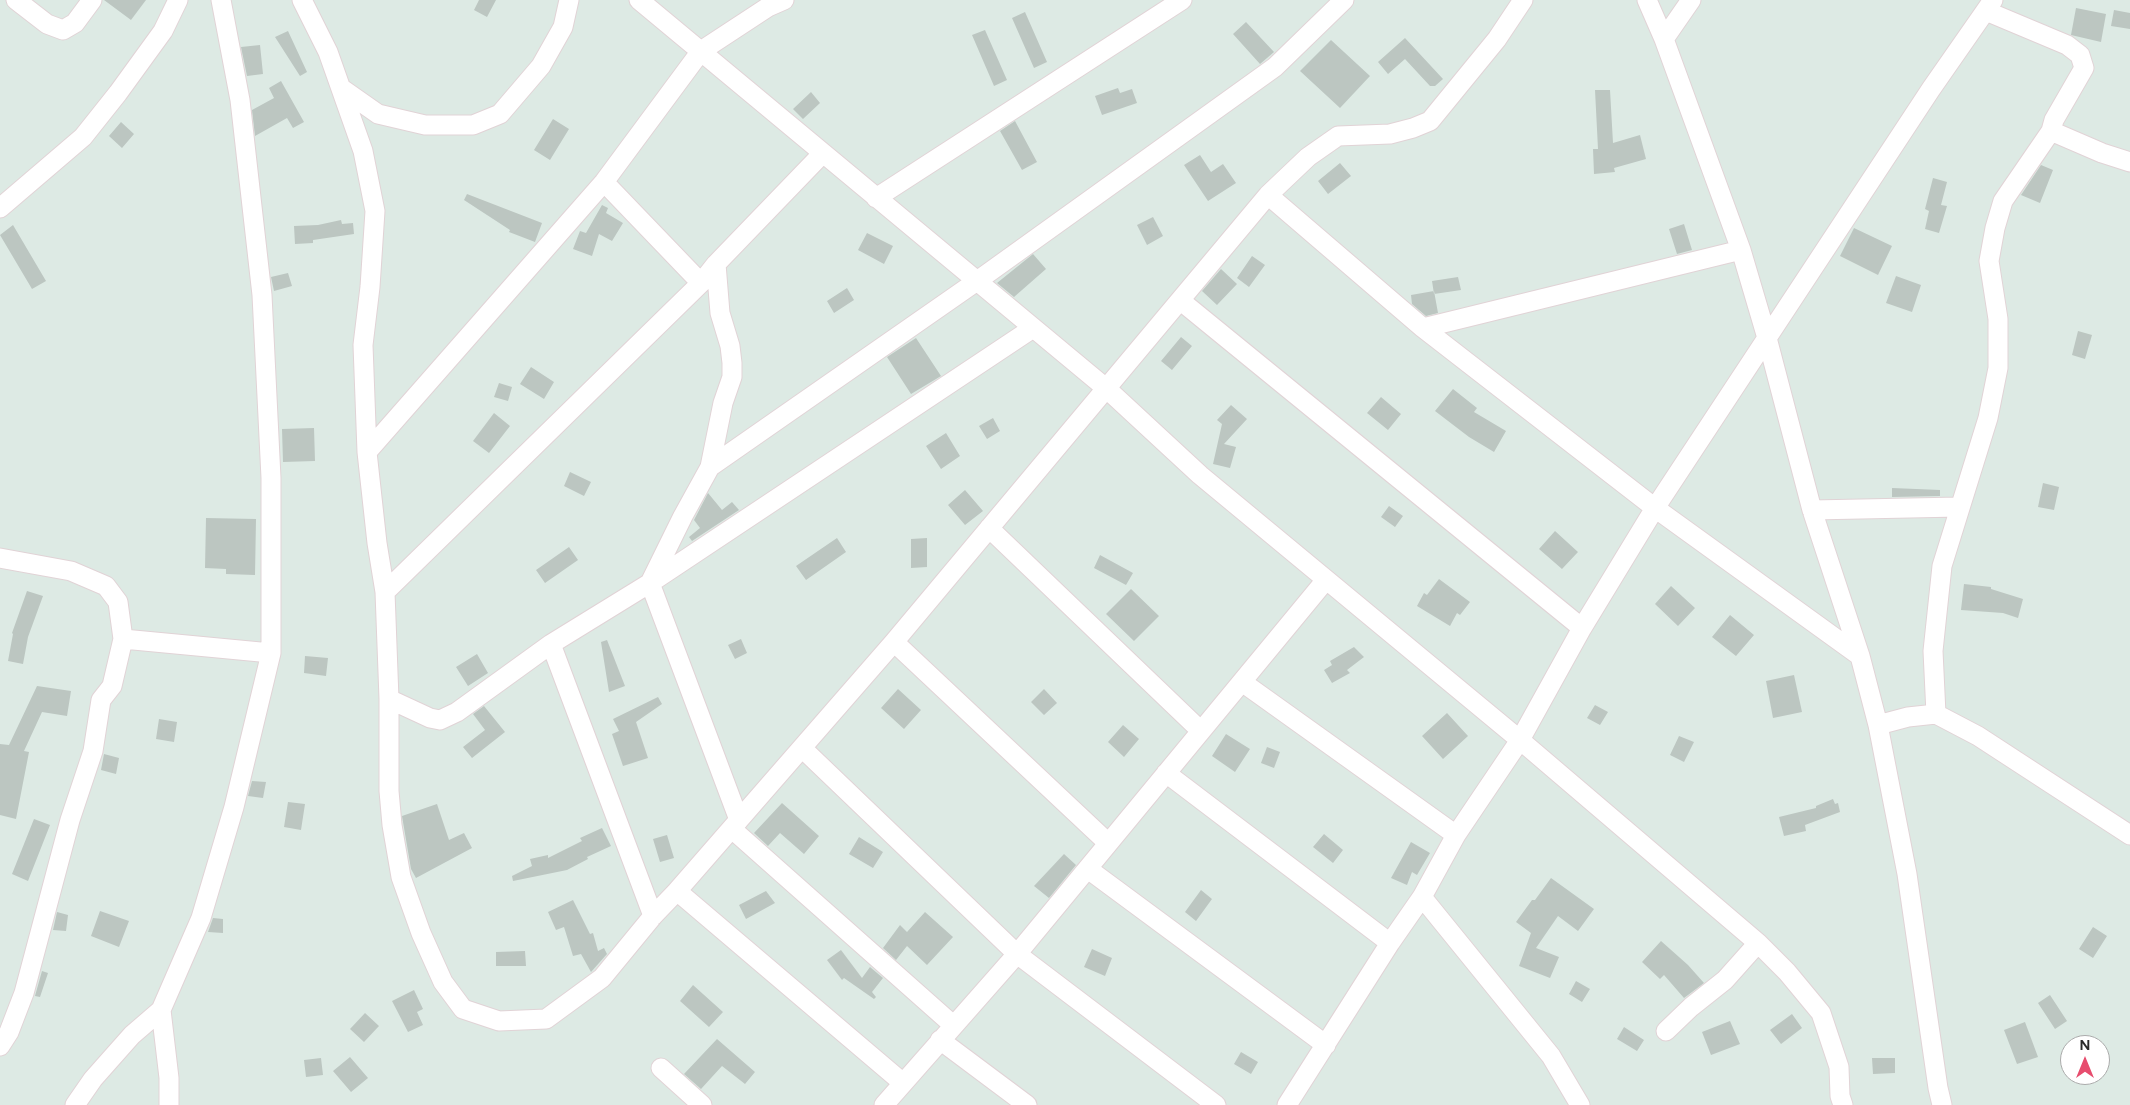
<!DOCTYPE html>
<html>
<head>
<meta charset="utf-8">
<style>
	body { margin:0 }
	#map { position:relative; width:2130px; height:1105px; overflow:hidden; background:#ddeae4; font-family:Figtree,sans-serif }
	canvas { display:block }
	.north { position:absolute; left:2060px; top:1035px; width:50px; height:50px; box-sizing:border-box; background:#fff; border:1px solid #aaa; border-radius:50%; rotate:0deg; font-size:14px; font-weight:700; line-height:20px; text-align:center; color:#2a2a2a }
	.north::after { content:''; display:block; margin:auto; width:18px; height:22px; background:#e74d6e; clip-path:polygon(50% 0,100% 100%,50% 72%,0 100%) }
</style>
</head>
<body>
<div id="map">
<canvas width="2130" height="1105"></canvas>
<div class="north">N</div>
</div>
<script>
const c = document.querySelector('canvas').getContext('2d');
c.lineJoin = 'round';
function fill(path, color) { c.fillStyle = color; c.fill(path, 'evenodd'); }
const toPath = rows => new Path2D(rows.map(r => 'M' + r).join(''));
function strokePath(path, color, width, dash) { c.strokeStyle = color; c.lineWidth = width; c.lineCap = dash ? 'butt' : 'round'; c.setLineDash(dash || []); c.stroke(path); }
fill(toPath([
	[104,0,146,0,131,20],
	[479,0,496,0,487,17,474,10],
	[2076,8,2106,14,2101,42,2071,35],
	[2114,10,2130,13,2130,29,2111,26],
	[1025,12,1047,62,1034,68,1012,18],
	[1246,22,1274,52,1260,64,1233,34],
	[985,30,1007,80,994,86,972,35],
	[288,31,307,72,300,76,275,37],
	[1405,38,1443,79,1435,86,1430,86,1405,59,1388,74,1378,62],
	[1331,40,1370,76,1340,108,1300,71],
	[260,45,263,74,247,76,241,47],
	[281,81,304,122,293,128,287,118,255,136,252,110,274,98,269,88],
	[1118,88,1120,93,1132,89,1137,103,1102,115,1095,96],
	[1595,90,1610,90,1613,143,1640,135,1646,159,1614,168,1615,172,1594,174,1593,149,1598,149],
	[811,92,820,103,803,119,793,109],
	[553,119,569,129,550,160,534,150],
	[1015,121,1037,162,1022,170,1000,131],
	[121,122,134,134,122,148,109,136],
	[1200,155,1211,172,1223,164,1236,183,1208,201,1184,165],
	[1340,163,1351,176,1328,194,1318,181],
	[2041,165,2053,170,2040,203,2021,195],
	[1933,178,1947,182,1941,205,1947,206,1939,233,1925,229,1929,211,1925,209],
	[467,194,542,223,535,242,509,232,510,230,464,200],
	[602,205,608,208,606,213,623,223,612,241,599,234,592,256,573,249,580,231,586,233],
	[1153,217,1163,236,1147,245,1137,225],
	[341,220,342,224,353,223,354,234,313,240,313,243,295,244,294,226,318,225],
	[1684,224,1692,250,1677,254,1669,229],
	[13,225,46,281,32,289,0,235],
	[1854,228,1892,246,1878,275,1840,256],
	[867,233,893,246,884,264,858,250],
	[1033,254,1046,269,1014,297,997,283],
	[1252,256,1265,265,1249,287,1237,278],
	[1221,269,1237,284,1217,305,1202,291],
	[288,273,292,286,274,291,271,277],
	[1896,276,1921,285,1912,312,1886,303],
	[1458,277,1461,290,1434,294,1432,281],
	[847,288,854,300,834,313,827,301],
	[1434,291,1438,313,1426,316,1412,304,1411,295],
	[2078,331,2092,335,2085,359,2072,355],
	[1181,337,1192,346,1172,370,1161,361],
	[916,338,941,376,911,394,887,357],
	[531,367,554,382,544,399,520,384],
	[499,383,512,387,508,401,494,397],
	[1453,389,1477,408,1474,412,1506,431,1494,452,1469,437,1435,411],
	[1381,397,1401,414,1388,430,1367,413],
	[1231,405,1247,419,1224,444,1236,447,1230,468,1213,464,1222,424,1217,420],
	[494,413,510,426,489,453,473,441],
	[993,418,1000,431,987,439,979,426],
	[314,428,315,461,283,462,282,429],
	[946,433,960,456,941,469,926,446],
	[570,472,591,482,584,496,564,486],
	[2043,483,2059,487,2054,510,2038,507],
	[1892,488,1940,490,1940,496,1892,497],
	[965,490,983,511,965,525,948,505],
	[708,493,722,510,732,502,739,510,692,541,689,537,700,528,694,520],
	[1389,506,1403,516,1395,527,1381,517],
	[206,518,256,519,255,575,226,574,226,569,205,568],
	[1555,531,1578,552,1562,569,1539,549],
	[837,538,846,552,806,580,796,566],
	[927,538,927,567,911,568,911,539],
	[569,547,578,560,545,583,536,570],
	[1100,555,1133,573,1126,585,1094,568],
	[1439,579,1470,602,1460,615,1457,613,1450,626,1417,606,1424,593,1427,595],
	[1964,584,1991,587,1991,589,2023,599,2018,618,2003,613,1961,610],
	[1671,586,1695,608,1678,626,1655,604],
	[1131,589,1159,616,1134,641,1106,614],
	[27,591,43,596,28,637,23,664,8,661,13,634,12,633],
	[1730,615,1754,635,1736,656,1712,637],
	[741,639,747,653,735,659,728,645],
	[607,640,625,686,609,692,601,642],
	[1354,647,1364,657,1347,670,1350,673,1332,683,1324,670,1332,665,1330,661],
	[477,654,488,673,468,686,456,667],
	[305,656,328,658,326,676,304,673],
	[1794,675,1802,712,1773,718,1766,681],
	[37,686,71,691,67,716,42,712,24,751,29,752,16,819,0,815,0,744,9,745],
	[898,689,921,710,904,729,881,708],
	[1044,689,1057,703,1044,715,1031,702],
	[658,697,662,704,636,722,648,758,623,766,612,734,619,731,613,719],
	[1595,705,1608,712,1600,725,1587,718],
	[484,706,505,732,472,758,463,747,485,730,473,714],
	[1447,713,1468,736,1443,759,1422,736],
	[159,719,177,722,174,742,156,739],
	[1123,725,1139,739,1124,757,1108,742],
	[1226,734,1250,749,1235,772,1212,756],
	[1679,736,1694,742,1684,762,1670,755],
	[1267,747,1280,752,1274,768,1261,763],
	[104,754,119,758,116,774,101,770],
	[252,781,266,782,263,798,248,796],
	[1833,799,1835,804,1838,803,1840,812,1805,825,1806,831,1784,836,1779,817,1816,808,1816,806],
	[288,802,305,804,301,830,284,827],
	[782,803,819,836,804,854,780,833,768,846,754,833],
	[437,804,449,840,464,833,472,848,416,878,411,869,402,816],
	[34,819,50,825,28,881,12,874],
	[602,828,611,846,587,857,588,859,567,870,513,881,512,876,532,866,530,859,548,855,548,858,582,841,580,838],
	[1324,834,1343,850,1333,863,1313,847],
	[667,835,674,858,660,862,653,839],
	[859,837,883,852,873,868,849,854],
	[1411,842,1430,853,1417,875,1412,872,1407,885,1391,878],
	[1064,854,1076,865,1049,898,1034,886],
	[1551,878,1594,909,1578,931,1558,916,1536,948,1559,957,1550,978,1519,966,1531,933,1516,922,1532,900,1535,900],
	[1201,890,1212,899,1196,921,1185,912],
	[766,891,775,903,746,919,739,905],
	[573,900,590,934,593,933,598,951,604,948,607,954,591,972,581,954,573,956,564,927,556,930,548,912],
	[100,911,129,921,119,947,91,936],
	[57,912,68,915,66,931,53,930],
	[925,912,953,937,927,965,907,946,896,960,883,948,900,925,907,932],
	[213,918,223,919,223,933,208,932],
	[2093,927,2107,936,2093,958,2079,949],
	[1661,941,1688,965,1704,983,1684,998,1664,975,1660,979,1642,962],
	[1092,949,1112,958,1105,976,1084,967],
	[841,950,862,978,870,967,883,978,872,992,876,997,874,999,844,978,842,980,827,960],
	[525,951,526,966,496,966,496,952],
	[42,971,48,973,40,997,35,996],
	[1576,981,1590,989,1582,1002,1569,994],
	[693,985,723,1012,709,1027,680,1001],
	[414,990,423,1009,417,1012,423,1025,408,1032,392,1001],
	[2050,995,2067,1021,2055,1029,2038,1003],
	[365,1013,379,1026,364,1042,350,1029],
	[1792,1014,1802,1028,1781,1044,1770,1030],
	[1730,1021,1740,1044,1711,1055,1702,1032],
	[2025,1022,2038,1057,2017,1064,2004,1030],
	[1624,1027,1644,1040,1637,1051,1617,1039],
	[717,1039,755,1072,745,1084,722,1066,701,1089,684,1074],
	[1241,1052,1258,1062,1251,1074,1234,1064],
	[350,1057,368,1078,351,1092,333,1071],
	[321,1058,323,1075,306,1077,304,1060],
	[1872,1058,1895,1058,1895,1073,1873,1074]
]), '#bcc6c1');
const minor = toPath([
	[16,0,47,24,63,30,75,23,92,0],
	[302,0,328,52,363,151,375,211,370,287,363,345,367,452,377,543,385,592,389,699,389,791,392,825,401,877,421,933,443,982,463,1009,499,1021,546,1019,602,978,653,916,677,891,894,642,1268,195,1308,157,1338,136,1390,134,1413,128,1430,121,1497,39,1523,0],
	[639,0,1107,389,1200,475,1520,740,1758,943,1787,972,1821,1013,1839,1067,1840,1096,1843,1105],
	[1647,0,1664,39,1741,250,1767,338,1812,510,1860,656,1878,725,1907,874,1938,1088,1942,1105],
	[1664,39,1691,0],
	[341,88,378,114,425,125,473,125,500,114,541,66,563,27,569,0],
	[2051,131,2102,153,2130,162],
	[604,182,701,283],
	[1268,195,1423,328,1655,508,1860,656],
	[876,198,1182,0],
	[0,208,83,137,118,93,163,31,178,0],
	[1181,301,1582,628],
	[1423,328,1741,250],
	[367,452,604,182,701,51,768,7,784,0],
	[710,467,723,403,732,377,732,363,730,346,720,313,716,264],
	[1812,510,1959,507],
	[989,528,1201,731],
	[0,558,71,571,106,586,118,602,123,639,112,686,101,700,93,751,70,820,24,993,9,1032,0,1046],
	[385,592,701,283,716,264,823,153],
	[123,639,271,653],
	[894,642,1108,843],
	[551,644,653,916],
	[1242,682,1456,835],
	[389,699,430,718,440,720,457,712,551,644,650,583,1033,328],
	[1936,714,1933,651,1942,566,1988,418,1998,368,1998,319,1989,261,1995,228,2003,201,2051,131,2054,120,2084,68,2080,55,2067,45,1986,11],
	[1878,725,1908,717,1936,714,1978,736,2130,835],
	[802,748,1017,954,1216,1105],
	[1166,773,1390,943],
	[739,820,650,583,683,516,710,467,977,281,1275,67,1344,0],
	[732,829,953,1025],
	[1088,869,1326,1045],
	[677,891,903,1083],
	[1422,897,1551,1056,1580,1105],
	[161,1010,169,1078,169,1105],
	[1666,1031,1691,1007,1725,980,1758,943],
	[940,1040,1027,1105],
	[661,1068,702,1105],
	[75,1105,93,1079,132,1035,161,1010,201,918,234,807,271,653,271,478,262,295,240,100,221,0],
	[884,1105,1017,954,1325,581],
	[1287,1105,1390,943,1422,897,1456,835,1520,740,1582,628,1655,508,1931,89,1993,0]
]);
strokePath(minor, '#e1d3d6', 21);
strokePath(minor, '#fff', 19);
</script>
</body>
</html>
